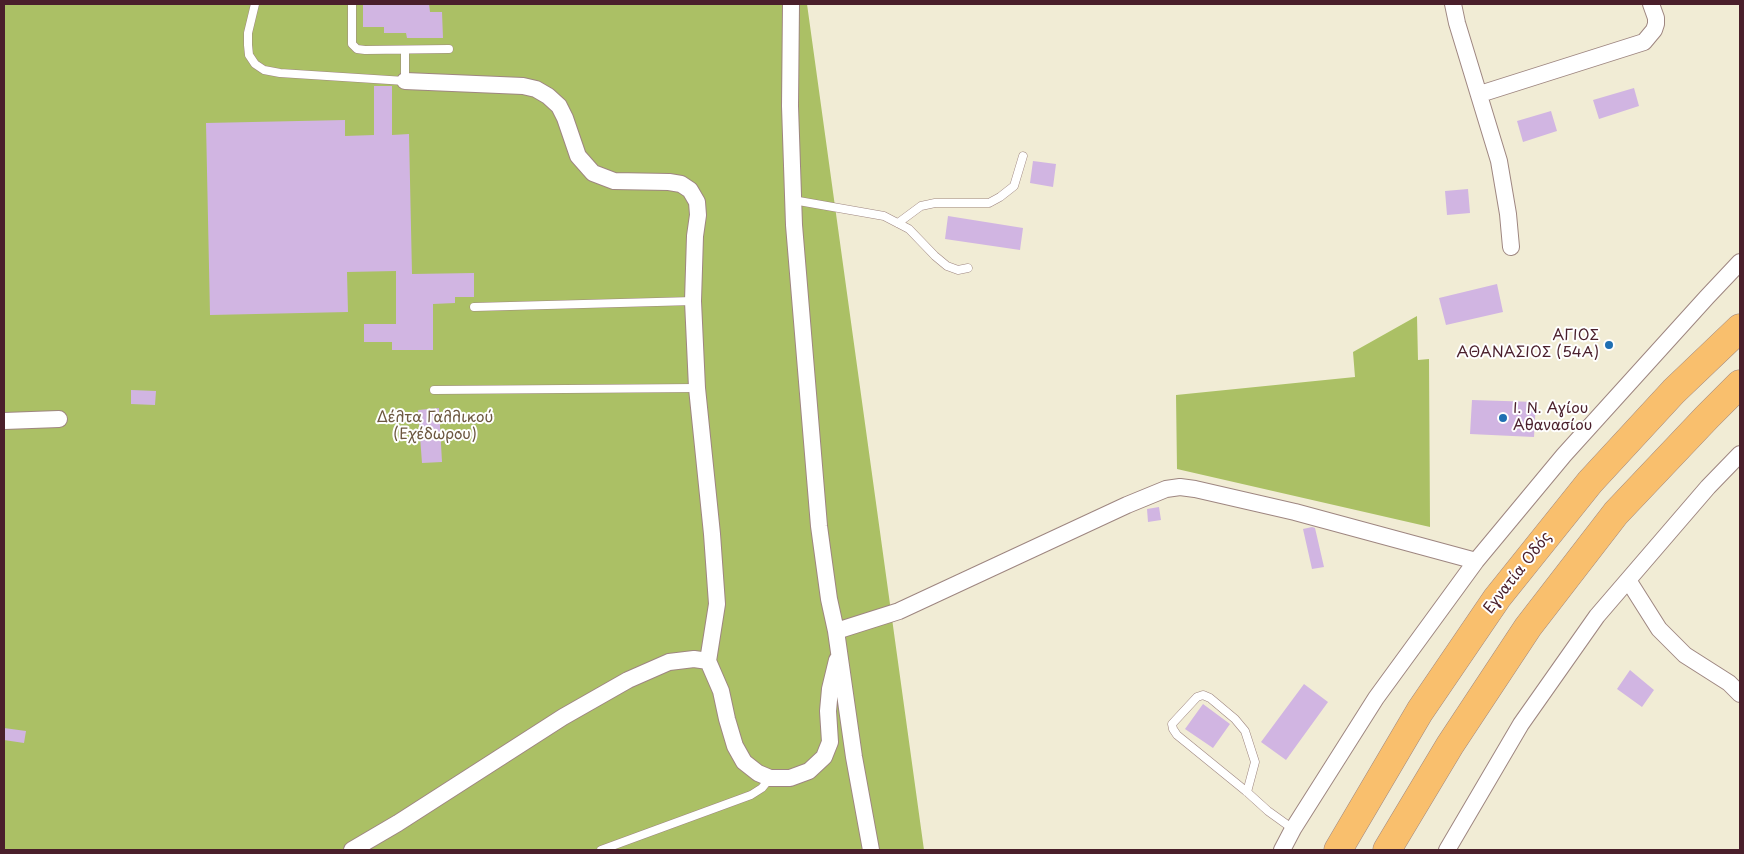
<!DOCTYPE html>
<html>
<head>
<meta charset="utf-8">
<style>
	body { margin:0 }
	#map { position:relative; width:1744px; height:854px; overflow:hidden; background:#f1ecd5; font-family:"Playpen Sans",sans-serif }
	canvas { display:block }
	.frame { position:absolute; inset:0; border:5px solid #4a1f2b; pointer-events:none }
</style>
</head>
<body>
<div id="map">
<canvas width="1744" height="854"></canvas>
<div class="frame"></div>
</div>
<script>
const c = document.querySelector('canvas').getContext('2d');
c.lineJoin = 'round';
function fill(path, color) { c.fillStyle = color; c.fill(path, 'evenodd'); }
const toPath = rows => new Path2D(rows.map(r => 'M' + r).join(''));
function strokePath(path, color, width, dash) { c.strokeStyle = color; c.lineWidth = width; c.lineCap = dash ? 'butt' : 'round'; c.setLineDash(dash || []); c.stroke(path); }
function drawText(font, color, halo, rows, align = 'center') {
  c.font = font + ' "Playpen Sans",sans-serif'; c.lineWidth = 4; c.setLineDash([]); c.textBaseline = 'middle'; c.strokeStyle = halo; c.fillStyle = color; for (const [text, x, y, turn = 0] of rows) {
    c.save(); c.translate(x, y); c.rotate((+turn || 0) * Math.PI / 180); c.textAlign = isNaN(turn) ? turn : align; if (halo) c.strokeText(text, 0, 0); c.fillText(text, 0, 0); c.restore();
  }
}
fill(toPath([
	[4,4,807,4,924,850,4,850],
	[1417,316,1418,360,1429,359,1430,527,1177,469,1176,395,1355,377,1353,352]
]), '#abc065');
fill(toPath([
	[363,4,429,4,430,12,442,12,443,38,407,38,406,33,384,33,384,27,363,27],
	[374,86,392,86,392,135,409,134,412,274,474,273,474,297,455,297,455,303,433,304,433,350,392,350,392,342,364,342,364,324,396,324,396,271,347,272,348,312,210,315,206,123,345,120,345,136,374,135],
	[1634,88,1639,106,1599,119,1593,100],
	[1551,111,1557,131,1523,142,1517,121],
	[1033,161,1056,164,1053,187,1030,183],
	[1468,189,1470,213,1447,215,1445,191],
	[948,216,1023,228,1020,250,945,239],
	[1497,284,1503,312,1446,325,1439,298],
	[131,390,156,391,155,405,131,404],
	[1472,400,1536,402,1534,437,1470,434],
	[439,408,442,462,422,463,418,410],
	[1159,507,1161,520,1148,522,1147,509],
	[1312,527,1315,528,1324,567,1312,569,1303,529],
	[1630,670,1654,690,1642,707,1617,689],
	[1304,684,1328,702,1286,760,1261,742],
	[1203,704,1230,724,1213,748,1185,729],
	[4,728,26,731,24,743,4,740]
]), '#d1b5e2');
const service = toPath([
	[255,4,248,33,248,45,249,55,255,64,264,70,280,73,405,81,405,50],
	[352,4,352,44,357,49,365,50,449,49],
	[793,200,884,216,909,229,935,256,947,266,958,270,968,268],
	[898,223,921,206,935,203,989,203,1000,197,1014,186,1023,156],
	[474,307,693,301],
	[434,390,697,388],
	[1247,792,1255,762,1245,731,1235,719,1210,698,1203,695,1197,697,1172,724,1173,729,1177,735,1247,792,1268,811,1293,829],
	[601,850,751,795,762,788,770,778]
]);
const minor = toPath([
	[791,4,790,106,794,225,819,526,829,599,836,631,854,757,871,850],
	[1453,4,1457,23,1499,161,1508,214,1511,247],
	[405,81,523,86,536,89,548,96,559,106,565,118,578,156,593,173,614,181,669,182,681,184,690,190,697,202,698,215,695,236,693,301,697,388,712,534,717,604,708,661],
	[1480,94,1644,42,1654,30,1656,24,1656,18,1651,4],
	[4,421,59,419],
	[1628,580,1659,629,1685,655,1729,683,1740,694],
	[836,631,899,611,1127,505,1166,489,1180,487,1195,489,1295,512,1476,561],
	[352,850,398,823,563,717,628,680,669,662,694,659,708,661,721,691,727,719,735,746,744,762,758,773,770,778,790,778,809,771,824,757,830,742,828,711,830,689,837,660],
	[1282,850,1293,829,1376,698,1476,561,1564,455,1707,297,1740,262],
	[1447,850,1521,724,1597,616,1708,487,1740,454]
]);
const motorway = toPath([
	[1338,850,1420,711,1497,598,1590,482,1674,391,1740,328],
	[1387,850,1450,745,1528,627,1616,513,1707,417,1740,384]
]);
strokePath(service, '#9e8680', 9);
strokePath(minor, '#9e8680', 18);
strokePath(motorway, '#9e8680', 29);
strokePath(service, '#fff', 8);
strokePath(minor, '#fff', 16);
strokePath(motorway, '#f9bf6d', 28);
for (const [x, y, r, color] of [
	[1609,345,5,"#1f6fb2"],
	[1503,418,5,"#1f6fb2"]
]) { const dot = new Path2D(); dot.arc(x, y, r, 0, 2 * Math.PI); c.fillStyle = color; c.fill(dot); strokePath(dot, '#fff', 2); }
drawText('15px', '#4a1f2b', '#fff', [
	["ΑΓΙΟΣ",1599,336],
	["ΑΘΑΝΑΣΙΟΣ (54Α)",1599,353],
	["Ι. Ν. Αγίου",1513,409,"left"],
	["Αθανασίου",1513,426,"left"]
], 'right');
drawText('15px', '#6c573f', '#fff', [
	["Δέλτα Γαλλικού",435,418],
	["(Εχέδωρου)",435,435]
]);
drawText('15px', '#4a1f2b', '#fff', [
	["Εγνατία Οδός",1518,573,-52]
]);
</script>
</body>
</html>
